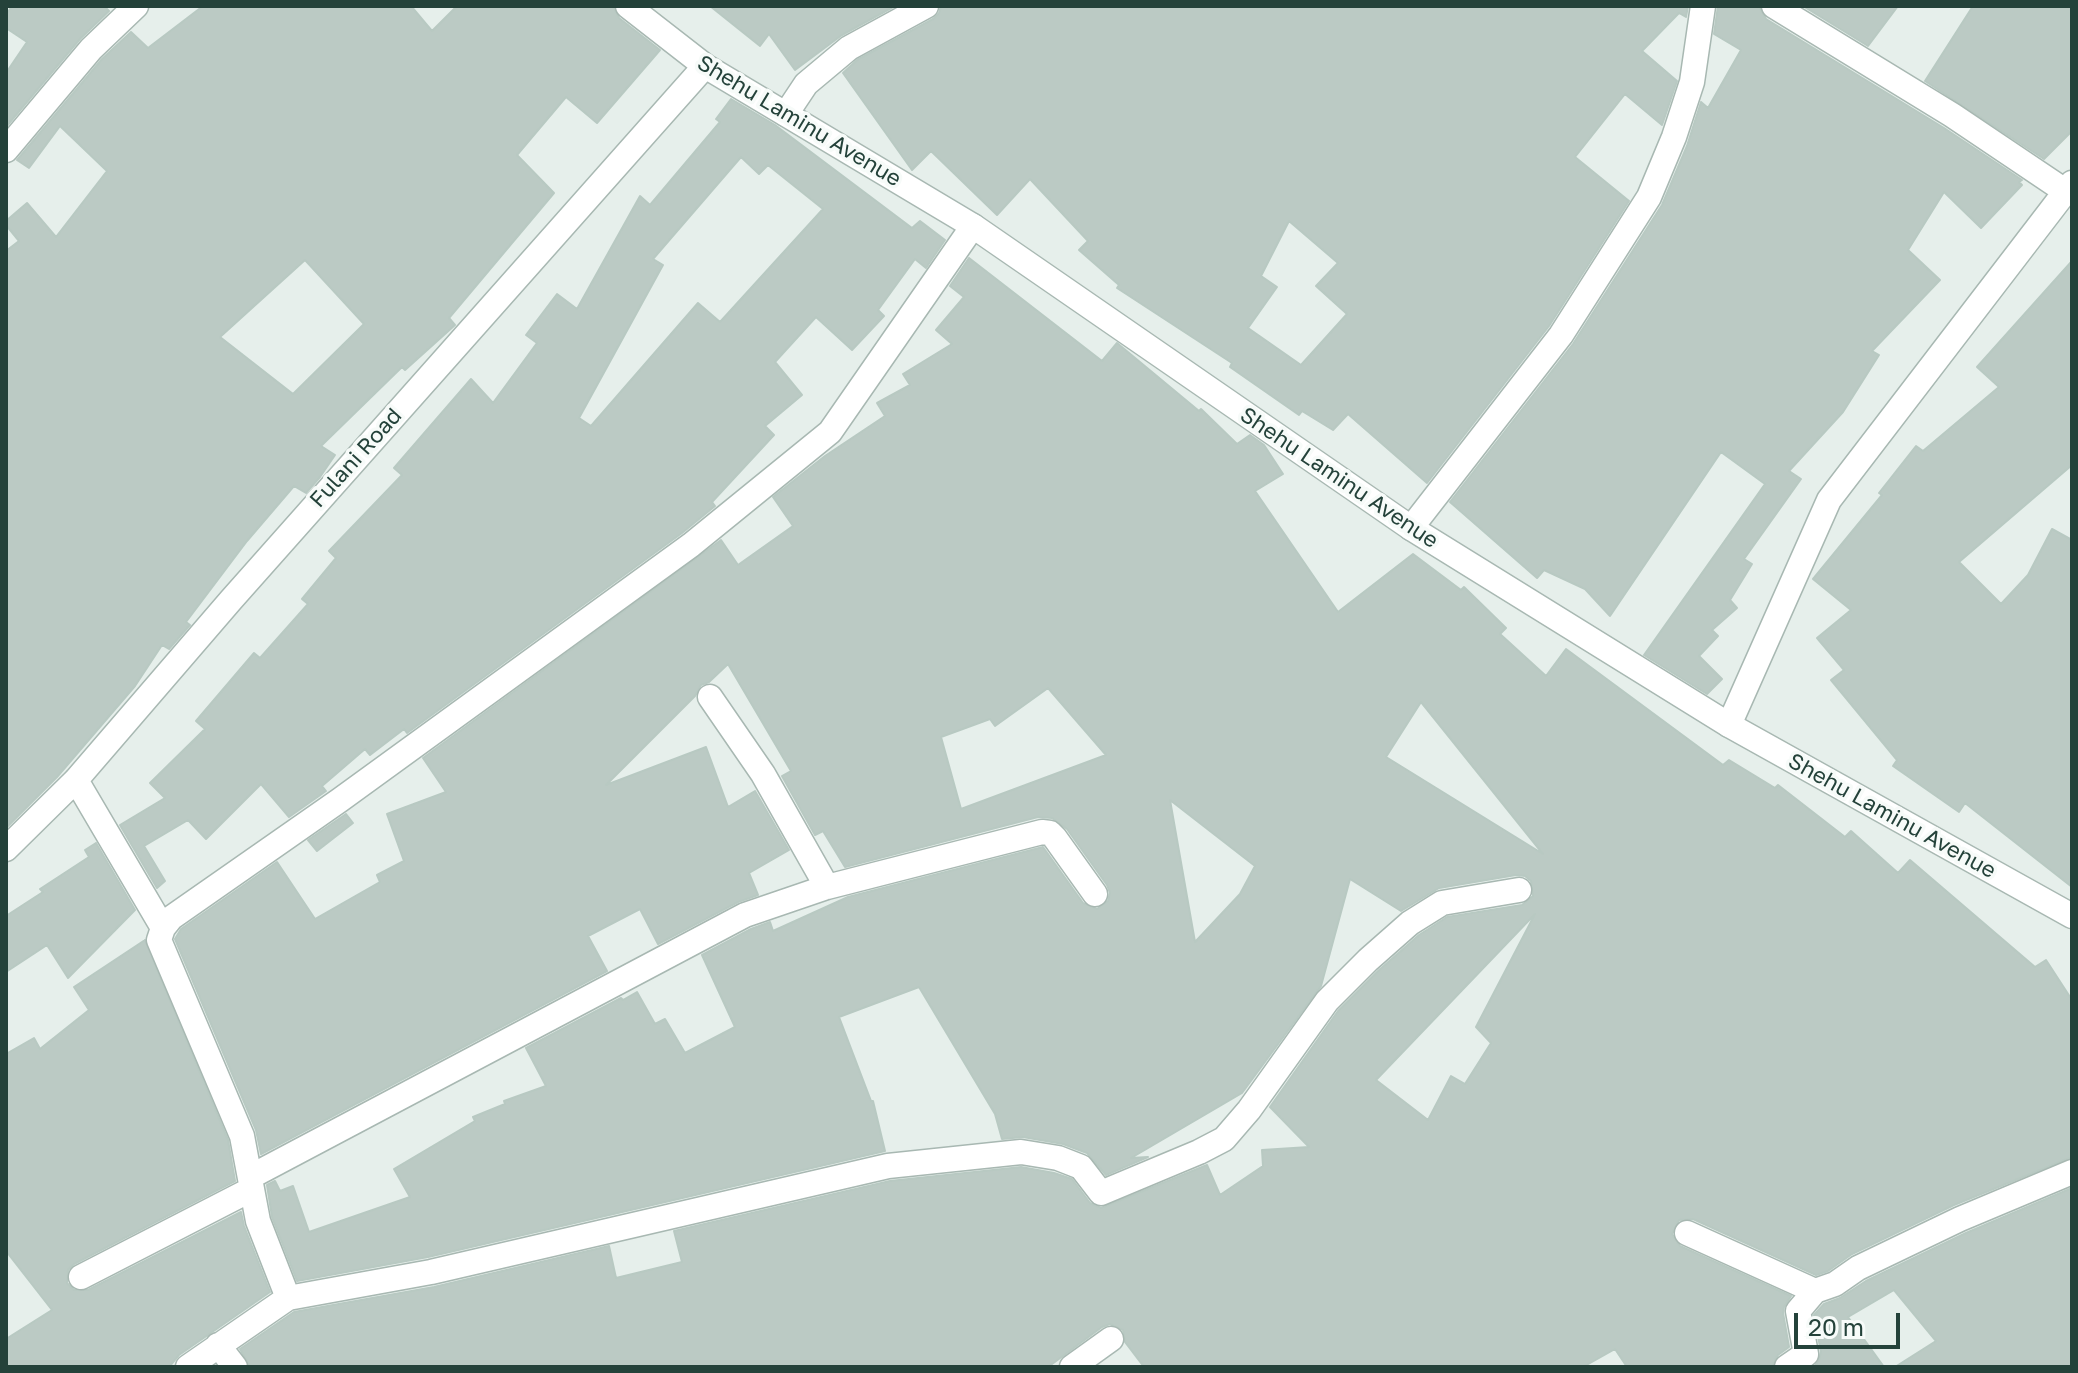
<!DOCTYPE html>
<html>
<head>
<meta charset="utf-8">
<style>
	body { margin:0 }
	#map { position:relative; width:2078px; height:1373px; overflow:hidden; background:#e6efeb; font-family:"Golos Text",sans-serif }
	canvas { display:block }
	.frame { position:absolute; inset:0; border:8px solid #24423a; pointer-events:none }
	.scale { position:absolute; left:1794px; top:1313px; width:106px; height:36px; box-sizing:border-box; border:4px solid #24423a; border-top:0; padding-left:10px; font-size:24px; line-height:28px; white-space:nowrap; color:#24423a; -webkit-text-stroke:6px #f7fbf9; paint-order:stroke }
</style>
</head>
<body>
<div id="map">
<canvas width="2078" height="1373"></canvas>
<div class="frame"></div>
<div class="scale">20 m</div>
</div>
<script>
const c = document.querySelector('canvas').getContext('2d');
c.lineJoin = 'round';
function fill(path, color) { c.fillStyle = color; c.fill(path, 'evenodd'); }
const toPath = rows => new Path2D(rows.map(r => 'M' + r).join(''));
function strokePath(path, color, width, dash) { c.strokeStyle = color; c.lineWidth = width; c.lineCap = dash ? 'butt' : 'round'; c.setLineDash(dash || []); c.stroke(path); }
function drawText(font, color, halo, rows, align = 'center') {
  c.font = font + ' "Golos Text",sans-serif'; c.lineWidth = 7; c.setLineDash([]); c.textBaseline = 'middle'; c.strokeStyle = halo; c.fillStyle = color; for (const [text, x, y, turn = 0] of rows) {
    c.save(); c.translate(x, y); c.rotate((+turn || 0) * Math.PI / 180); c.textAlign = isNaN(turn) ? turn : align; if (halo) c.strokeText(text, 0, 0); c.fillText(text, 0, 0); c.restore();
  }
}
const building = toPath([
	[12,6,104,6,109,11,80,39,6,127,6,73,27,42,6,28,6,15,12,6],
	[203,6,411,6,432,31,457,6,613,6,619,18,660,50,597,123,566,97,517,155,554,193,449,318,455,325,405,370,402,367,321,446,335,455,320,477,306,493,294,486,247,541,186,622,190,625,169,649,162,645,135,686,57,777,6,828,6,251,19,241,6,225,6,221,27,203,56,237,107,171,60,126,29,168,17,160,102,59,131,32,148,48,203,6],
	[305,260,364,324,293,394,220,337,305,260],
	[710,6,895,6,842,35,795,70,769,34,760,46,710,6],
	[941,6,1688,6,1686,17,1679,13,1642,51,1677,81,1662,125,1625,94,1575,157,1629,201,1549,326,1427,483,1348,414,1333,430,1302,411,1299,415,1230,367,1232,363,1117,288,1119,285,1079,250,1088,241,1030,179,997,215,931,151,912,170,843,73,857,60,933,19,939,13,941,6],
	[1289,221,1338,263,1316,286,1347,314,1301,365,1248,328,1277,287,1261,276,1289,221],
	[1718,6,1759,6,1766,19,1944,128,2022,180,2019,182,2022,185,1981,228,1944,192,1908,250,1940,280,1872,351,1879,355,1843,412,1789,471,1801,479,1744,559,1752,564,1730,600,1737,608,1712,630,1718,636,1699,656,1722,679,1707,694,1644,655,1765,484,1721,452,1610,616,1585,589,1544,570,1537,578,1450,502,1573,344,1662,205,1687,146,1701,102,1708,108,1741,50,1714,34,1718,6],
	[1803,6,1898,6,1868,46,1803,6],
	[1973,6,2072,6,2072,131,2044,159,1925,81,1973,6],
	[731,99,775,125,912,228,920,221,945,240,926,268,915,259,878,310,884,316,852,350,816,317,775,362,802,395,765,426,774,435,712,502,715,506,682,533,407,733,404,729,370,755,365,749,322,786,326,791,289,817,261,784,206,839,188,820,144,846,165,881,157,888,120,825,165,798,150,783,205,729,196,721,254,653,260,658,308,604,302,599,336,558,329,551,402,475,394,468,471,379,493,403,537,343,526,335,557,294,577,309,640,196,650,205,720,122,716,119,731,99],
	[741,157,759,174,768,165,823,209,720,322,698,303,591,426,579,418,663,265,653,259,741,157],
	[969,258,1102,361,1117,343,1199,411,1201,409,1237,444,1250,435,1264,445,1283,474,1255,491,1338,612,1413,554,1461,590,1464,587,1506,628,1500,634,1546,676,1566,649,1723,765,1729,760,1775,788,1778,785,1845,837,1851,831,1898,873,1910,860,2035,967,2046,960,2072,1000,2072,1157,1954,1205,1852,1254,1828,1271,1816,1275,1693,1219,1679,1220,1672,1234,1680,1246,1791,1296,1784,1307,1783,1313,1789,1347,1778,1355,1772,1367,1627,1367,1615,1349,1583,1367,1144,1367,1125,1342,1123,1330,1110,1324,1102,1327,1048,1367,250,1367,240,1349,294,1312,434,1287,609,1246,616,1278,682,1262,674,1231,890,1181,1021,1167,1054,1173,1072,1179,1090,1203,1101,1208,1207,1165,1220,1195,1263,1166,1262,1150,1309,1147,1270,1107,1338,1011,1378,971,1419,935,1447,917,1522,905,1533,896,1531,881,1525,876,1516,875,1439,888,1401,911,1350,879,1321,986,1242,1093,1131,1158,1148,1157,1106,1175,1087,1153,1063,1144,1023,1137,1002,1139,995,1114,919,987,839,1017,871,1101,873,1101,885,1151,428,1257,297,1281,272,1217,267,1185,275,1181,280,1191,293,1186,309,1232,410,1197,394,1169,475,1121,473,1117,505,1104,504,1101,546,1086,526,1048,621,998,623,1000,637,992,655,1024,665,1019,685,1053,735,1027,702,955,751,929,770,922,773,931,848,897,1043,847,1083,903,1097,909,1108,901,1110,893,1107,885,1067,829,1052,818,1038,817,845,867,823,831,815,835,782,776,791,771,728,664,709,682,701,685,695,696,606,785,706,747,728,807,755,791,789,850,749,873,758,895,738,902,658,944,640,909,588,936,607,971,261,1154,256,1130,175,939,181,929,277,862,315,919,380,882,377,875,404,861,387,814,446,792,423,758,721,540,738,565,793,526,773,497,825,456,885,416,877,403,910,385,903,374,952,344,936,330,964,297,950,286,969,258],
	[1048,688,1106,755,961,809,941,737,990,719,995,726,1048,688],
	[1421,702,1543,854,1386,757,1421,702],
	[1170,800,1255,866,1240,894,1195,942,1170,800],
	[1535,914,1476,1027,1491,1043,1465,1084,1451,1076,1428,1120,1376,1080,1535,914],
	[2072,261,2072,465,1959,562,2001,604,2028,575,2052,529,2072,540,2072,887,1965,803,1959,812,1893,766,1897,760,1831,680,1844,670,1817,638,1851,610,1813,579,1882,495,1879,493,1916,446,1923,451,1999,387,1977,367,2072,261],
	[346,814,353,823,317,851,308,840,346,814],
	[96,843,135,910,68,978,47,945,6,972,6,916,43,892,40,889,89,857,85,850,96,843],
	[145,940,228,1140,235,1181,74,1264,68,1270,67,1283,74,1290,88,1290,241,1212,244,1226,270,1292,179,1355,169,1367,6,1367,6,1339,52,1310,6,1251,6,1054,34,1038,40,1049,89,1010,74,987,145,940],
	[2072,1188,2072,1367,1895,1367,1936,1341,1894,1290,1848,1317,1884,1367,1814,1367,1819,1360,1821,1352,1814,1315,1824,1304,1840,1298,1866,1281,1966,1233,2072,1188]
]);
fill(building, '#bbcac4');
strokePath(building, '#b8c9c2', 2);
const minor = toPath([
	[1774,6,1952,115,2065,191],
	[786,114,806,84,849,48,926,6],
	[6,150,91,49,136,6],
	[1411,528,1561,335,1649,197,1674,137,1692,82,1703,6],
	[710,697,763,774,827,887],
	[1729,725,1829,500,2072,183],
	[76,780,163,928],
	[6,849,76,780,231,600,705,66],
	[250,1177,745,915,827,887,1042,832,1050,833,1055,838,1095,894],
	[1687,1233,1815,1291,1835,1284,1858,1268,1960,1219,2072,1172],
	[81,1277,252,1189],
	[288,1298,258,1221,242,1136,159,940,163,928,171,918,340,800,691,545,830,432,973,226],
	[218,1345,235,1367],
	[188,1367,288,1298,431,1272,888,1166,1021,1152,1058,1158,1081,1167,1101,1193,1199,1152,1224,1139,1249,1110,1327,1001,1368,960,1410,923,1442,903,1519,890],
	[1072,1367,1111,1339],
	[1787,1367,1806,1354,1798,1311,1815,1291]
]);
const tertiary = toPath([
	[628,6,705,66,973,226,1411,528,1729,725,2072,916]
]);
strokePath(minor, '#a8b8b2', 27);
strokePath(tertiary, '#a8b8b2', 27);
strokePath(minor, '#fff', 24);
strokePath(tertiary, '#fff', 24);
drawText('22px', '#24423a', '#f7fbf9', [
	["Shehu Laminu Avenue",799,121,31],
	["Fulani Road",356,458,-48],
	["Shehu Laminu Avenue",1339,478,34],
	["Shehu Laminu Avenue",1892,816,29]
]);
</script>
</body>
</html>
